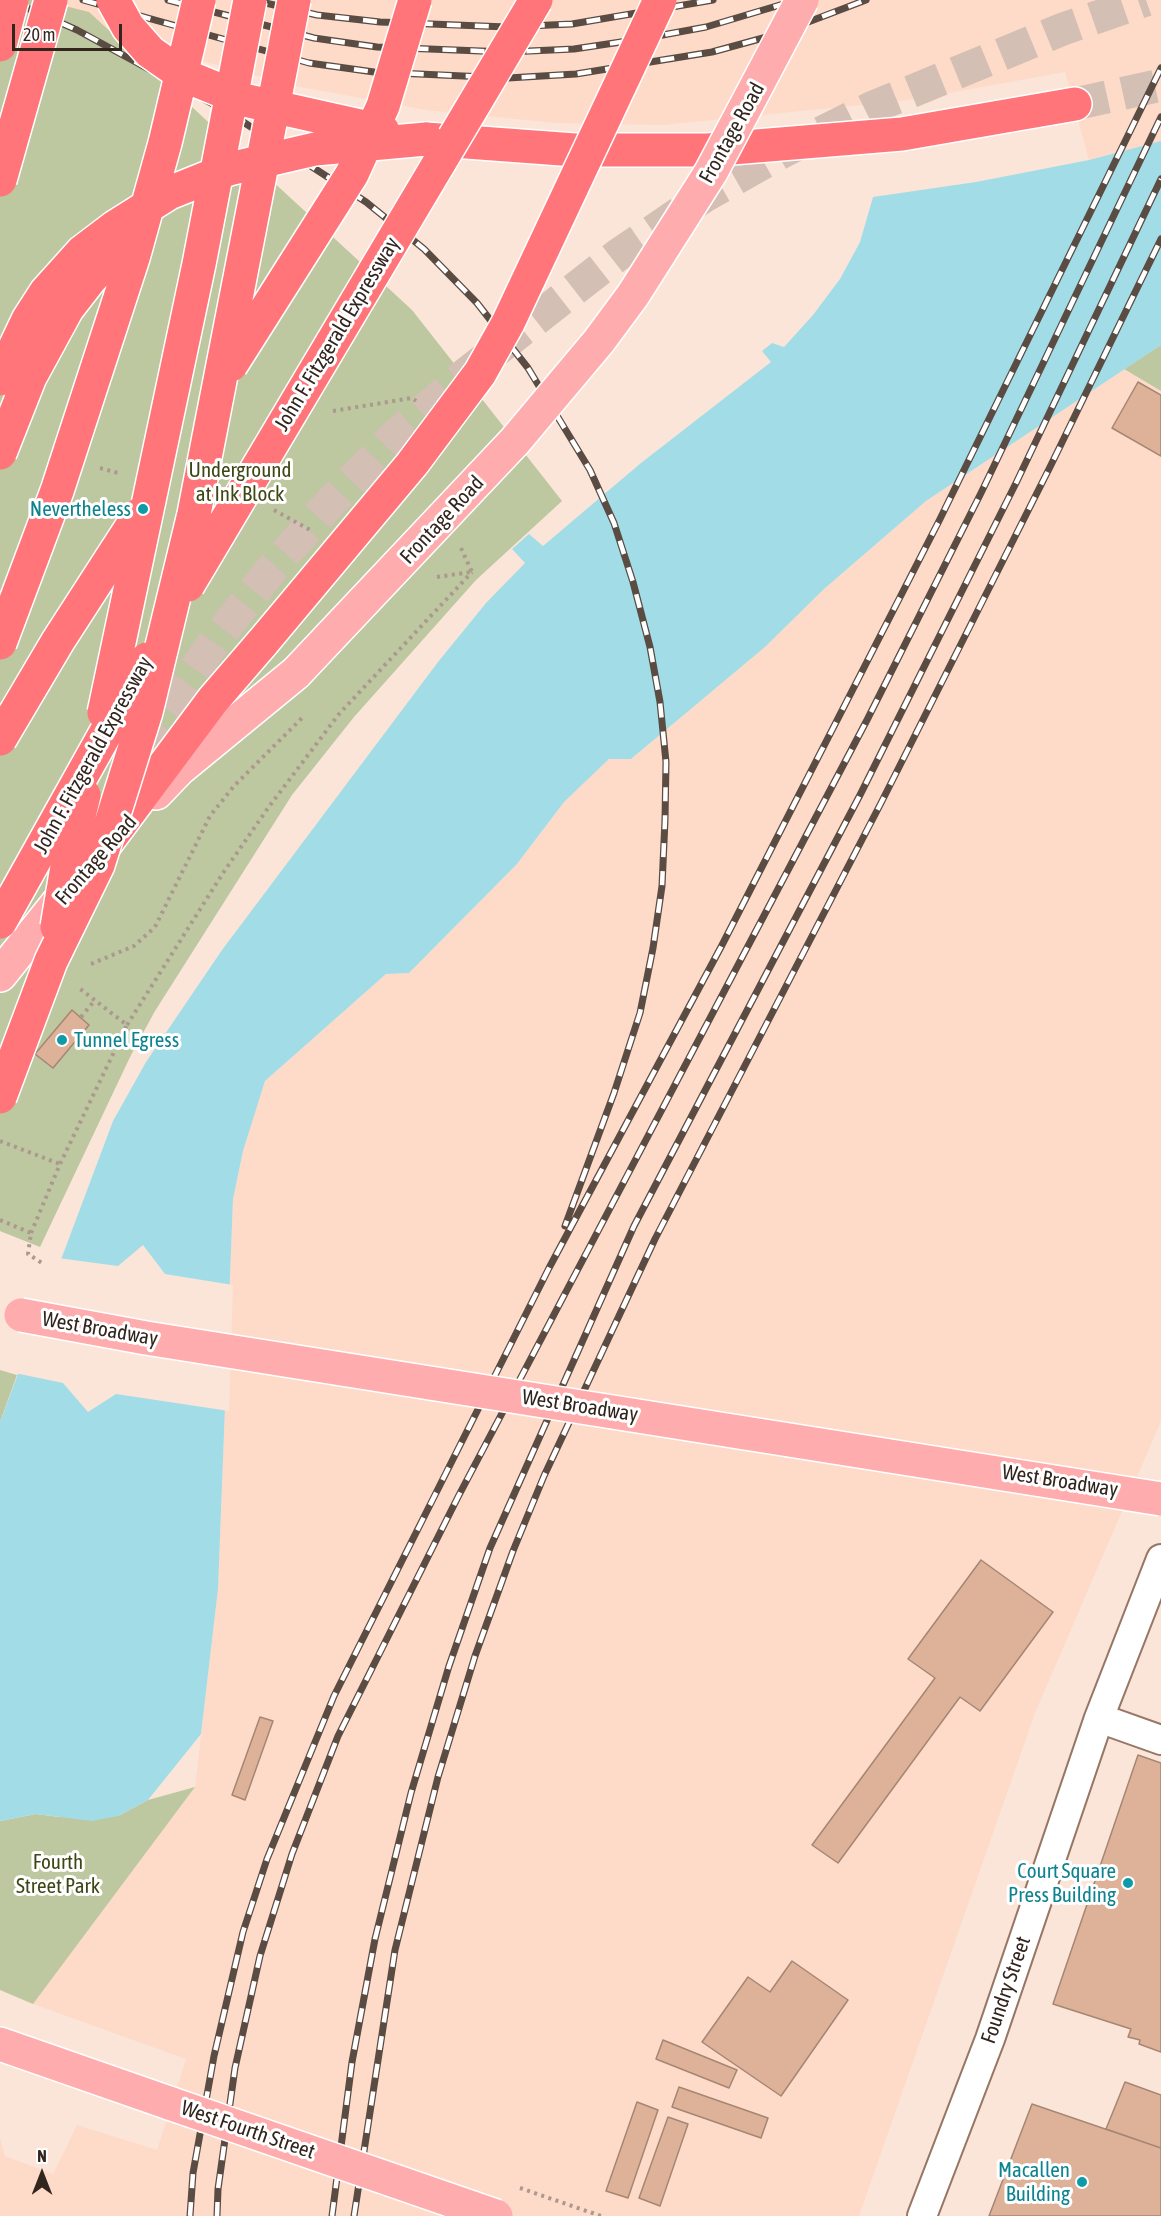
<!DOCTYPE html>
<html>
<head>
<meta charset="utf-8">
<style>
	body { margin:0 }
	#map { position:relative; width:1161px; height:2216px; overflow:hidden; background:#fbe5d9; font-family:"Asap Condensed",sans-serif }
	canvas { display:block }
	.north { position:absolute; left:12px; top:2144px; width:60px; height:60px; -webkit-text-stroke:4px #fff; paint-order:stroke; rotate:0deg; font-size:16px; font-weight:700; line-height:24px; text-align:center; color:#32251e }
	.north::after { content:''; display:block; margin:auto; width:21px; height:27px; background:#32251e; clip-path:polygon(50% 0,100% 100%,50% 72%,0 100%) }
	.scale { position:absolute; left:12px; top:24px; width:110px; height:27px; box-sizing:border-box; border:3px solid #32251e; border-top:0; padding-left:8px; font-size:18px; line-height:21px; white-space:nowrap; color:#32251e; -webkit-text-stroke:4px #fff; paint-order:stroke }
</style>
</head>
<body>
<div id="map">
<canvas width="1161" height="2216"></canvas>
<div class="north">N</div>
<div class="scale">20 m</div>
</div>
<script>
const c = document.querySelector('canvas').getContext('2d');
c.lineJoin = 'round';
function fill(path, color) { c.fillStyle = color; c.fill(path, 'evenodd'); }
const toPath = rows => new Path2D(rows.map(r => 'M' + r).join(''));
function strokePath(path, color, width, dash) { c.strokeStyle = color; c.lineWidth = width; c.lineCap = dash ? 'butt' : 'round'; c.setLineDash(dash || []); c.stroke(path); }
function drawText(font, color, halo, rows, align = 'center') {
  c.font = font + ' "Asap Condensed",sans-serif'; c.lineWidth = 6; c.setLineDash([]); c.textBaseline = 'middle'; c.strokeStyle = halo; c.fillStyle = color; for (const [text, x, y, turn = 0] of rows) {
    c.save(); c.translate(x, y); c.rotate((+turn || 0) * Math.PI / 180); c.textAlign = isNaN(turn) ? turn : align; if (halo) c.strokeText(text, 0, 0); c.fillText(text, 0, 0); c.restore();
  }
}
fill(toPath([
	[0,0,1161,0,1161,141,1089,160,1065,72,910,100,663,125,556,123,426,110,300,87,153,48],
	[1124,369,1161,391,1161,1421,1035,1713,859,2216,0,2216,0,2138,5,2156,53,2174,77,2125,157,2150,186,2059,33,2004,195,1787,218,1589,233,1199,243,1151,265,1081,386,974,409,973,517,864,564,802,609,759,631,759,765,647,824,589,926,501]
]), '#fddbc8');
fill(toPath([
	[0,0,41,0,89,12,412,310,562,501,476,580,354,717,292,795,155,1011,131,1055,40,1247,0,1231],
	[1161,345,1161,391,1124,369],
	[0,1370,17,1375,0,1422],
	[195,1787,33,2004,0,1990,0,1821,36,1814,59,1817,118,1816,148,1800]
]), '#bdc7a0');
fill(toPath([
	[1161,141,1161,345,926,501,824,589,765,647,631,759,609,759,564,802,517,864,409,973,386,974,265,1081,243,1151,233,1199,218,1589,201,1734,148,1800,118,1816,92,1821,36,1814,0,1821,0,1422,113,1121,146,1062,222,950,438,662,486,603,525,563,512,549,529,534,543,546,641,463,771,362,762,351,772,343,784,347,813,315,840,279,860,242,873,197,976,182,1089,160]
]), '#a2dde7');
fill(toPath([
	[143,1245,165,1274,233,1285,229,1411,116,1394,88,1412,63,1383,15,1373,58,1258,118,1266]
]), '#fbe5d9');
const building = toPath([
	[1138,382,1161,395,1161,456,1112,428,1138,382],
	[72,1010,89,1025,53,1068,35,1054,72,1010],
	[981,1560,1053,1612,980,1711,960,1697,838,1863,812,1845,935,1678,908,1659,981,1560],
	[260,1717,273,1721,245,1800,232,1795,260,1717],
	[1138,1755,1161,1763,1161,2052,1139,2044,1140,2040,1128,2037,1131,2029,1053,2004,1138,1755],
	[792,1961,848,2000,781,2096,702,2042,748,1977,770,1992,792,1961],
	[663,2040,737,2070,729,2088,656,2059,663,2040],
	[1125,2082,1161,2095,1161,2148,1106,2129,1125,2082],
	[679,2087,768,2118,761,2138,672,2107,679,2087],
	[637,2102,658,2110,628,2198,606,2191,637,2102],
	[1032,2104,1161,2148,1161,2216,989,2216,1032,2104],
	[668,2117,688,2124,660,2206,639,2198,668,2117]
]);
fill(building, '#deb299');
strokePath(building, '#a58673', 1.5);
strokePath(toPath([
	[1075,104,1161,85],
	[138,749,215,641,274,566,331,502,395,436,462,377,618,255,703,197,784,151,871,108,1063,29,1146,0]
]), '#d3bfb4', 33, [33, 16]);
const minor = toPath([
	[1099,1718,1161,1740],
	[922,2216,990,2039,1099,1718,1161,1559]
]);
const primary = toPath([
	[156,793,179,769,296,673],
	[0,975,69,889],
	[0,2044,172,2104]
]);
const motorway = toPath([
	[426,139,575,150,708,150,902,134,1075,104],
	[107,842,213,700,263,642]
]);
strokePath(minor, '#967765', 32);
strokePath(primary, '#fff', 36);
strokePath(motorway, '#fff', 36);
strokePath(toPath([
	[333,411,412,398,416,401],
	[100,468,118,473],
	[274,510,312,531],
	[461,548,472,572],
	[437,577,471,572],
	[91,964,134,946,155,927,210,816,234,786,302,718],
	[81,1017,95,1000],
	[127,1025,223,873,268,808,339,714,472,572],
	[0,1141,60,1164],
	[0,1220,31,1233,28,1254,42,1263],
	[31,1233,60,1164,127,1025,79,988]
]), '#ab988e', 4, [3, 4.5]);
strokePath(minor, '#fff', 28);
strokePath(primary, '#ffacaf', 33);
strokePath(motorway, '#ff757a', 33);
const rail = toPath([
	[9,0,77,30,231,114,366,202,424,249,477,303,528,368,590,470,614,523,633,582,650,647,660,702,666,762,665,820,662,886,653,948,640,1013,614,1093,565,1226],
	[83,0,309,63,374,72,508,78,576,74,712,52,774,35,866,0],
	[168,0,314,38,377,47,507,52,574,49,641,39,706,27,797,0],
	[253,0,317,15,380,22,507,27,572,24,713,0],
	[190,2216,193,2173,214,2056,243,1932,267,1859,334,1696,549,1268,721,947,939,521,1161,68],
	[217,2216,218,2189,235,2068,260,1956,292,1854,338,1736,459,1495,867,720,981,493,1161,117],
	[332,2216,352,2062,375,1939,411,1793,449,1666,490,1548,634,1226,860,795,1017,481,1161,179],
	[354,2216,395,1950,438,1777,475,1656,513,1551,544,1476,655,1239,881,803,1050,467,1161,239]
]);
strokePath(rail, '#5a4b43', 7);
strokePath(rail, '#fff', 4.5, [14]);
const primaryBridge = toPath([
	[296,673,515,441,599,341,633,295,711,172,802,0],
	[21,1315,146,1338,1161,1499],
	[172,2104,496,2216]
]);
const motorwayBridge = toPath([
	[113,0,128,27,150,52,183,75,244,100,383,131],
	[0,45,12,0],
	[0,180,51,0],
	[231,365,352,174,383,106,415,0],
	[0,379,28,320,46,292,82,252,115,227,169,193,229,169,315,149,426,139],
	[0,453,30,377,67,309,91,278,135,232],
	[188,585,536,0],
	[263,642,412,464,480,373,508,323,660,0],
	[0,643,57,491,133,258,165,143,199,0],
	[104,713,199,264,250,0],
	[0,739,58,641,140,514],
	[0,922,147,659],
	[57,927,68,861,84,795],
	[0,1097,51,961,98,865,146,712,194,514,294,0]
]);
strokePath(primaryBridge, '#fff', 36, []);
strokePath(motorwayBridge, '#fff', 36, []);
strokePath(toPath([
	[520,2188,601,2216]
]), '#ab988e', 4, [3, 4.5]);
strokePath(primaryBridge, '#ffacaf', 33);
strokePath(motorwayBridge, '#ff757a', 33);
for (const [x, y, r, color] of [
	[143,509,6,"#0f9aa8"],
	[62,1040,6,"#0f9aa8"],
	[1128,1883,6,"#0f9aa8"],
	[1082,2182,6,"#0f9aa8"]
]) { const dot = new Path2D(); dot.arc(x, y, r, 0, 2 * Math.PI); c.fillStyle = color; c.fill(dot); strokePath(dot, '#fff', 2); }
drawText('21px', '#32251e', '#fff', [
	["Frontage Road",732,133,-61],
	["John F. Fitzgerald Expressway",337,334,-59],
	["Frontage Road",442,520,-47],
	["John F. Fitzgerald Expressway",93,755,-61],
	["Frontage Road",96,860,-49],
	["West Broadway",100,1329,10],
	["West Broadway",580,1406,9],
	["West Broadway",1060,1481,9],
	["Foundry Street",1006,1990,-71],
	["West Fourth Street",248,2130,19]
]);
drawText('21px', '#3e4714', '#fff', [
	["Underground",240,470],
	["at Ink Block",240,494],
	["Fourth",58,1862],
	["Street Park",58,1886]
]);
drawText('21px', '#0d838f', '#fff', [
	["Nevertheless",131,509],
	["Tunnel Egress",74,1040,"left"],
	["Court Square",1116,1871],
	["Press Building",1116,1895],
	["Macallen",1070,2170],
	["Building",1070,2194]
], 'right');
</script>
</body>
</html>
